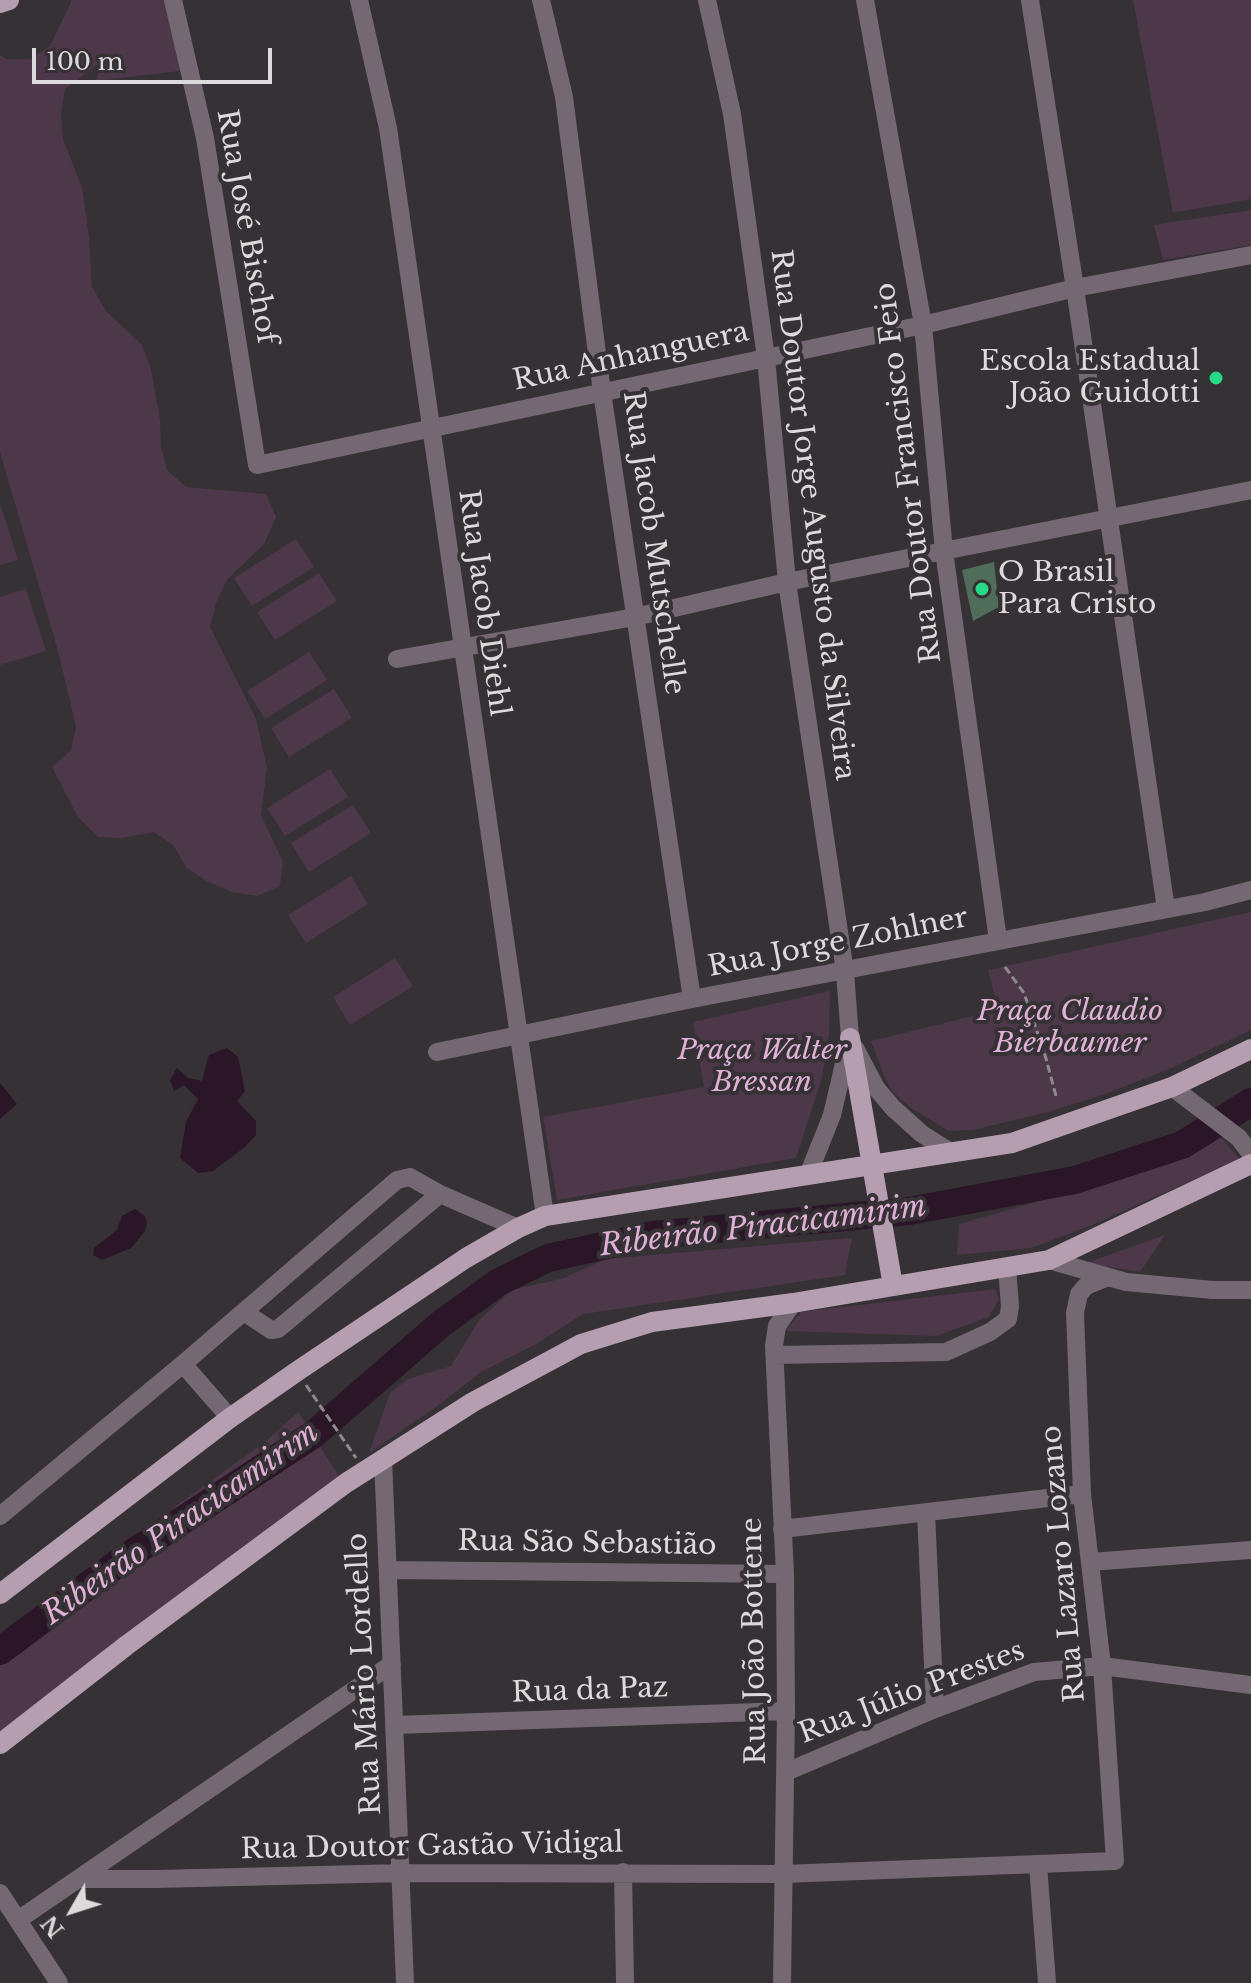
<!DOCTYPE html>
<html>
<head>
<meta charset="utf-8">
<style>
	body { margin:0 }
	#map { position:relative; width:1251px; height:1983px; overflow:hidden; background:#353134; font-family:"Libre Baskerville",serif }
	canvas { display:block }
	.north { position:absolute; left:32px; top:1871px; width:80px; height:80px; -webkit-text-stroke:6px #353134; paint-order:stroke; rotate:231deg; font-size:22px; font-weight:700; line-height:32px; text-align:center; color:#dddadc }
	.north::after { content:''; display:block; margin:auto; width:28px; height:36px; background:#dddadc; clip-path:polygon(50% 0,100% 100%,50% 72%,0 100%) }
	.scale { position:absolute; left:32px; top:48px; width:240px; height:36px; box-sizing:border-box; border:4px solid #dddadc; border-top:0; padding-left:10px; font-size:24px; line-height:28px; white-space:nowrap; color:#dddadc; -webkit-text-stroke:6px #353134; paint-order:stroke }
</style>
</head>
<body>
<div id="map">
<canvas width="1251" height="1983"></canvas>
<div class="north">N</div>
<div class="scale">100 m</div>
</div>
<script>
const c = document.querySelector('canvas').getContext('2d');
c.lineJoin = 'round';
function fill(path, color) { c.fillStyle = color; c.fill(path, 'evenodd'); }
const toPath = rows => new Path2D(rows.map(r => 'M' + r).join(''));
function strokePath(path, color, width, dash) { c.strokeStyle = color; c.lineWidth = width; c.lineCap = dash ? 'butt' : 'round'; c.setLineDash(dash || []); c.stroke(path); }
function drawText(font, color, halo, rows, align = 'center') {
  c.font = font + ' "Libre Baskerville",serif'; c.lineWidth = 8; c.setLineDash([]); c.textBaseline = 'middle'; c.strokeStyle = halo; c.fillStyle = color; for (const [text, x, y, turn = 0] of rows) {
    c.save(); c.translate(x, y); c.rotate((+turn || 0) * Math.PI / 180); c.textAlign = isNaN(turn) ? turn : align; if (halo) c.strokeText(text, 0, 0); c.fillText(text, 0, 0); c.restore();
  }
}
fill(toPath([
	[72,0,167,0,180,71,95,81,106,58,65,89,61,115,63,139,82,188,89,237,92,287,106,311,142,345,151,369,160,420,161,446,167,470,186,487,266,494,276,517,264,544,227,580,216,603,210,627,256,719,267,768,261,815,283,862,280,886,257,896,232,892,206,881,186,867,174,846,154,832,122,838,98,837,78,817,52,767,71,750,76,727,58,651,0,452,0,55,6,59,30,59,50,46],
	[1133,0,1251,0,1251,199,1173,213],
	[1251,210,1251,245,1163,260,1154,225],
	[0,503,18,560,0,565],
	[296,539,314,567,252,606,234,578],
	[319,573,337,601,275,640,257,612],
	[26,589,46,651,0,665,0,597],
	[309,652,327,680,265,719,247,691],
	[334,689,352,718,289,757,271,728],
	[330,769,348,797,285,836,267,808],
	[353,805,371,833,309,872,291,843],
	[351,876,368,904,306,943,288,915],
	[1251,912,1251,1030,1167,1070,1105,1094,1048,1112,973,1130,949,1131,911,1108,892,1091,883,1073,871,1041,998,1010,988,970],
	[395,958,413,986,350,1025,333,997],
	[830,991,829,1035,822,1078,796,1158,557,1200,543,1117,704,1087,693,1022],
	[1218,1135,1240,1159,1092,1225,1031,1248,957,1255,959,1224,1170,1164],
	[1165,1235,1140,1272,1086,1263],
	[852,1238,845,1275,583,1314,538,1343,481,1372,439,1405,369,1453,390,1393,408,1379,451,1366,479,1320,512,1290,564,1278,605,1259],
	[995,1289,999,1299,989,1317,936,1336,785,1331,801,1312],
	[298,1412,341,1479,0,1737,0,1660,125,1566,176,1506,265,1442]
]), '#4d3849');
fill(toPath([
	[227,1048,238,1057,245,1091,237,1101,256,1121,256,1135,245,1147,213,1171,198,1173,180,1158,186,1122,198,1099,184,1085,174,1091,170,1080,177,1068,188,1078,202,1081,209,1055],
	[0,1083,17,1104,0,1119],
	[135,1209,145,1216,147,1222,145,1231,131,1248,102,1260,93,1255,94,1248,117,1230,122,1216]
]), '#2a1627');
strokePath(toPath([
	[0,1651,125,1558,314,1434,442,1323,499,1282,548,1258,653,1235,909,1211,1075,1180,1182,1145,1251,1102]
]), '#2a1627', 28);
fill(toPath([
	[994,562,999,607,973,621,962,570]
]), '#506c5a');
strokePath(toPath([
	[1005,967,1024,993,1045,1055,1056,1096],
	[306,1385,356,1458]
]), '#8d898c', 3, [8, 4]);
strokePath(toPath([
	[173,0,205,138,257,465,923,325,1075,288,1251,255],
	[359,0,388,128,545,1216],
	[541,0,564,97,602,392,692,999],
	[707,0,732,114,766,358,787,582,845,972,850,1038,832,1115,808,1175],
	[865,0,923,325,944,551,998,940],
	[1030,0,1075,288,1166,909],
	[397,659,635,617,787,582,1251,490],
	[855,1048,876,1088,893,1108,922,1134,949,1151],
	[437,1052,692,999,1205,902,1251,890],
	[1172,1087,1239,1138,1251,1154],
	[1049,1260,1126,1282,1213,1290,1251,1290],
	[244,1312,271,1330,278,1329,440,1194],
	[775,1355,946,1352,990,1332,1008,1319,1010,1306,1007,1268],
	[183,1364,230,1418],
	[383,1459,405,1983],
	[926,1513,935,1709],
	[0,1516,183,1364,397,1180,410,1177,440,1194,518,1228],
	[782,1529,1082,1494],
	[1090,1562,1251,1550],
	[388,1570,785,1574],
	[395,1725,786,1711],
	[786,1772,935,1709,1034,1672,1102,1666,1251,1685],
	[1038,1865,1047,1983],
	[623,1872,625,1983],
	[80,1879,156,1879,402,1873,784,1874,1115,1861,1102,1666,1082,1494,1075,1313,1079,1294,1086,1286,1106,1278],
	[0,1893,59,1983],
	[18,1920,392,1664],
	[782,1983,786,1711,785,1574,774,1346,777,1326,793,1303]
]), '#746972', 18);
strokePath(toPath([
	[0,3,9,0],
	[850,1038,893,1286],
	[0,1594,230,1418,299,1370,466,1258,518,1228,545,1216,1012,1143,1172,1087,1251,1049],
	[0,1744,127,1645,346,1483,473,1402,581,1344,652,1322,793,1303,1049,1260,1251,1164]
]), '#b59eb0', 20);
for (const [x, y, r, color] of [
	[1216,378,8,"#27d885"],
	[982,589,8,"#27d885"]
]) { const dot = new Path2D(); dot.arc(x, y, r, 0, 2 * Math.PI); c.fillStyle = color; c.fill(dot); strokePath(dot, '#353134', 3); }
drawText('28px', '#dddadc', '#353134', [
	["Rua José Bischof",246,227,80],
	["Rua Anhanguera",631,357,-12],
	["Rua Doutor Francisco Feio",909,473,-97],
	["Rua Doutor Jorge Augusto da Silveira",812,515,83],
	["Rua Jacob Mutschelle",653,543,82],
	["Rua Jacob Diehl",483,603,82],
	["Rua Jorge Zohlner",838,943,-11],
	["Rua São Sebastião",587,1544,1],
	["Rua Lazaro Lozano",1064,1564,-95],
	["Rua João Bottene",755,1641,-91],
	["Rua Mário Lordello",365,1674,-93],
	["Rua da Paz",590,1691,-2],
	["Rua Júlio Prestes",912,1693,-21],
	["Rua Doutor Gastão Vidigal",432,1847,-1]
]);
drawText('28px', '#dddadc', '#353134', [
	["Escola Estadual",1200,362],
	["João Guidotti",1200,394],
	["O Brasil",998,573,"left"],
	["Para Cristo",998,605,"left"]
], 'right');
drawText('italic 28px', '#e0b1d7', '#353134', [
	["Praça Claudio",1070,1012],
	["Bierbaumer",1070,1044],
	["Praça Walter",762,1051],
	["Bressan",762,1083]
]);
drawText('italic 30px', '#dfb0d5', '#353134', [
	["Ribeirão Piracicamirim",763,1227,-7],
	["Ribeirão Piracicamirim",181,1524,-35]
]);
</script>
</body>
</html>
